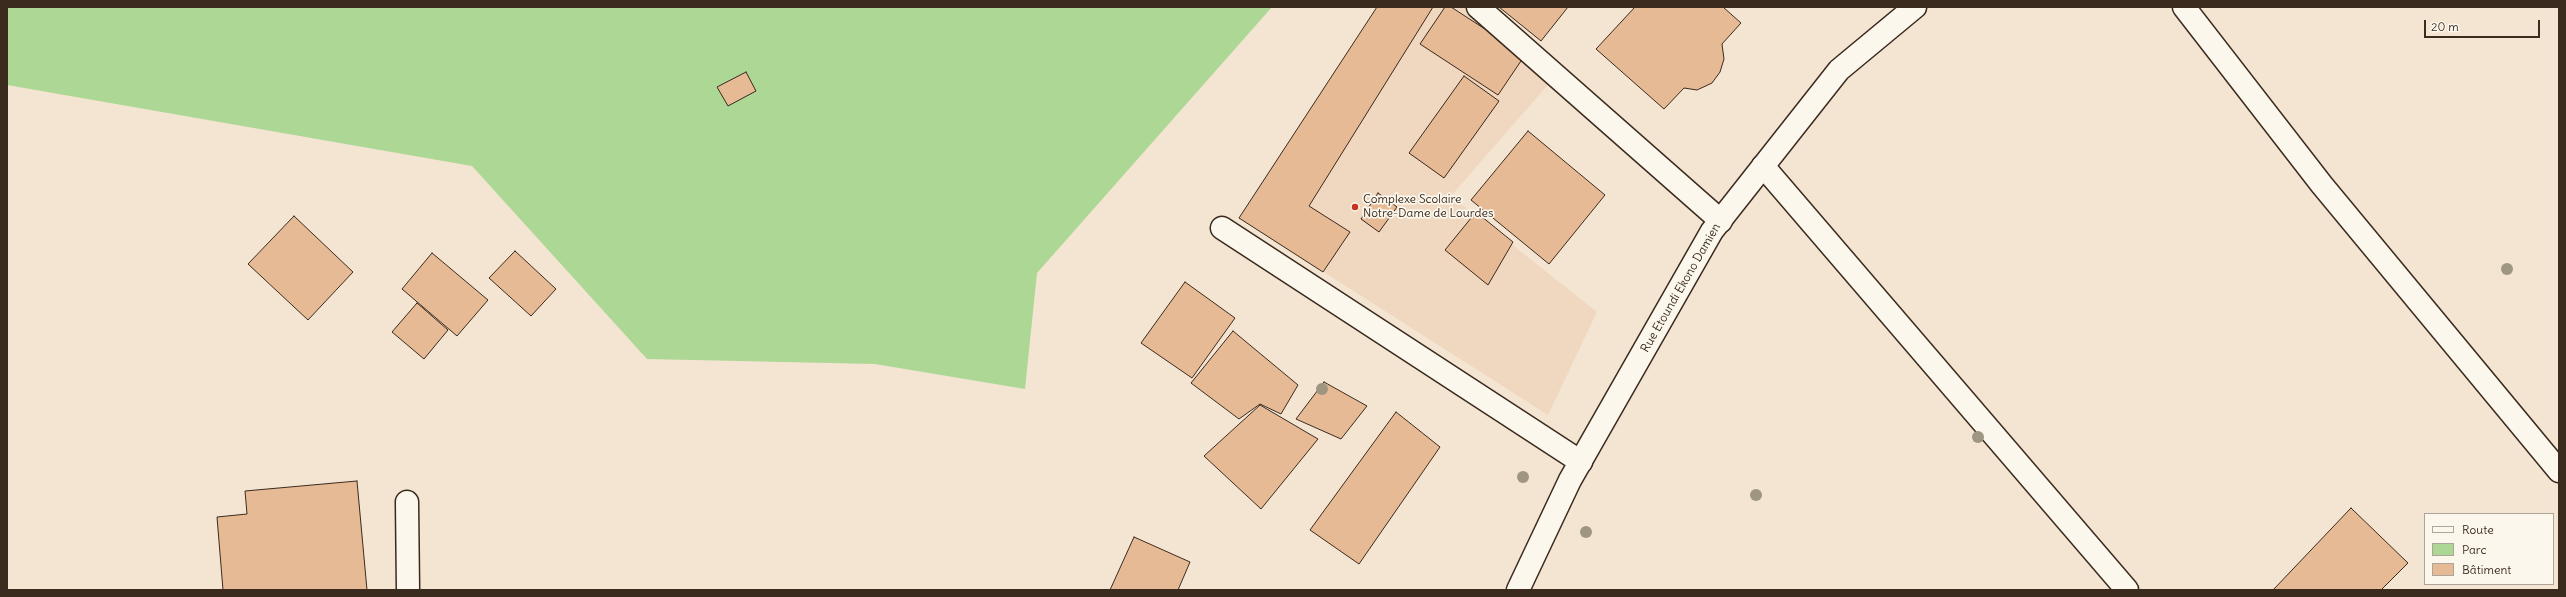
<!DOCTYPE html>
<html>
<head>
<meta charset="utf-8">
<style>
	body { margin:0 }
	#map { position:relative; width:2566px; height:597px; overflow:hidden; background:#f4e5d2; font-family:Delius,sans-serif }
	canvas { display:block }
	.frame { position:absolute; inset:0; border:8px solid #3b2a1e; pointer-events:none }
	.legend { position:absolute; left:2424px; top:513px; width:130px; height:72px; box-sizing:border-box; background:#fbf7ec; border:1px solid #aea59a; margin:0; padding:5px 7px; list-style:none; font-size:12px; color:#3b2a1e }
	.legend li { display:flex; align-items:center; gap:8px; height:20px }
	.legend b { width:20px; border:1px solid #aea59a }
	.scale { position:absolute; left:2424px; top:20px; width:116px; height:18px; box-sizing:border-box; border:2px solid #3b2a1e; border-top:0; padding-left:5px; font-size:12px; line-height:14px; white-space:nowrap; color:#3b2a1e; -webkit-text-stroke:3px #fbf7ec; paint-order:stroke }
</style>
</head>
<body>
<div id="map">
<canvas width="2566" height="597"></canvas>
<div class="frame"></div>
<ul class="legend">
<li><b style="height:5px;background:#fbf7ec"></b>Route</li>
<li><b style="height:11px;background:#add795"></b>Parc</li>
<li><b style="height:11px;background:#e5ba95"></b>Bâtiment</li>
</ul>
<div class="scale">20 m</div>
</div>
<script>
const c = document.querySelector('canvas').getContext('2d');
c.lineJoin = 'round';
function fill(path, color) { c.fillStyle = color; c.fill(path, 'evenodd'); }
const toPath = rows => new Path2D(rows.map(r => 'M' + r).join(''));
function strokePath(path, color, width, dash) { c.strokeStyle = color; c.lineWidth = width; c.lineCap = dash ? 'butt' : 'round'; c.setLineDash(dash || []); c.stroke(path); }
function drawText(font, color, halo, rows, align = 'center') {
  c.font = font + ' Delius,sans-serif'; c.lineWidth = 3.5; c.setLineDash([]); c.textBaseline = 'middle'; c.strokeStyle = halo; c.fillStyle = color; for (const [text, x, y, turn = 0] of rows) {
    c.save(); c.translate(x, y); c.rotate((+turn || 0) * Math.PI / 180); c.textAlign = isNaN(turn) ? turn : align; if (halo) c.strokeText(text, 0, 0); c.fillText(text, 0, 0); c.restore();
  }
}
fill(toPath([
	[1377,7,1472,7,1553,79,1451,196,1597,312,1548,415,1239,218]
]), '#f0d8c0');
fill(toPath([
	[7,7,1272,7,1037,273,1025,389,875,364,647,359,472,166,7,85]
]), '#add795');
const building = toPath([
	[1377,7,1433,7,1309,206,1350,232,1323,272,1239,218,1377,7],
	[1445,7,1451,7,1525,55,1498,95,1420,44,1445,7],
	[1499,7,1568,7,1541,41,1499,7],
	[1635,7,1723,7,1741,23,1722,44,1724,59,1720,72,1712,83,1697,90,1684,88,1664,109,1596,49,1635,7],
	[746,72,756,91,728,106,717,87,746,72],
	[1464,76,1499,101,1444,178,1409,153,1464,76],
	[1528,131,1605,195,1549,264,1471,200,1528,131],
	[1378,193,1397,207,1379,232,1361,219,1378,193],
	[1476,212,1513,242,1488,285,1445,250,1476,212],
	[294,216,353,272,308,320,248,264,294,216],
	[515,251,556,289,531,316,489,278,515,251],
	[432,253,488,300,457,336,402,289,432,253],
	[1185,282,1235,318,1192,378,1141,343,1185,282],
	[417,303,448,330,424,359,392,332,417,303],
	[1233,331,1298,385,1281,414,1260,404,1239,419,1191,383,1233,331],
	[1324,382,1367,406,1341,439,1296,419,1324,382],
	[1260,405,1318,439,1261,509,1204,456,1260,405],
	[1396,412,1440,447,1359,564,1310,530,1396,412],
	[357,481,367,590,223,590,217,517,247,514,245,491,357,481],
	[2351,508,2408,563,2381,590,2273,590,2351,508],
	[1134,537,1190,562,1178,590,1110,590,1134,537]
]);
fill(building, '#e5ba95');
strokePath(building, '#3b2a1e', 1);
const street = toPath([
	[1478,7,1721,221],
	[2184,7,2322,185,2559,471],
	[1763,166,2127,590],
	[1222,228,1581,462],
	[407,502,408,590]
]);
const secondary = toPath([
	[1518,590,1570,480,1712,231,1839,70,1915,7]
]);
strokePath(street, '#3b2a1e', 25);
strokePath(secondary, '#3b2a1e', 25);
strokePath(street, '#fbf7ec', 22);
strokePath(secondary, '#fbf7ec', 22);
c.fillStyle = '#9e9680';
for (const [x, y] of [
	[2507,269],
	[1322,389],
	[1978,437],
	[1523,477],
	[1756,495],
	[1586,532]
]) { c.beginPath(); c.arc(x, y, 6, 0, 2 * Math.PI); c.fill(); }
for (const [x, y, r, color] of [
	[1355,207,4,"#c8321e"]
]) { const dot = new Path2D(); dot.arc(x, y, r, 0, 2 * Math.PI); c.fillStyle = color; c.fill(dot); strokePath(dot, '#fbf7ec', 1.5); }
drawText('12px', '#3b2a1e', '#fbf7ec', [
	["Complexe Scolaire",1363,200],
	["Notre-Dame de Lourdes",1363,214]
], 'left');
drawText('12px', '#3b2a1e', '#fbf7ec', [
	["Rue Etoundi Ekono Damien",1681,288,-60]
]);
</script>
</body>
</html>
